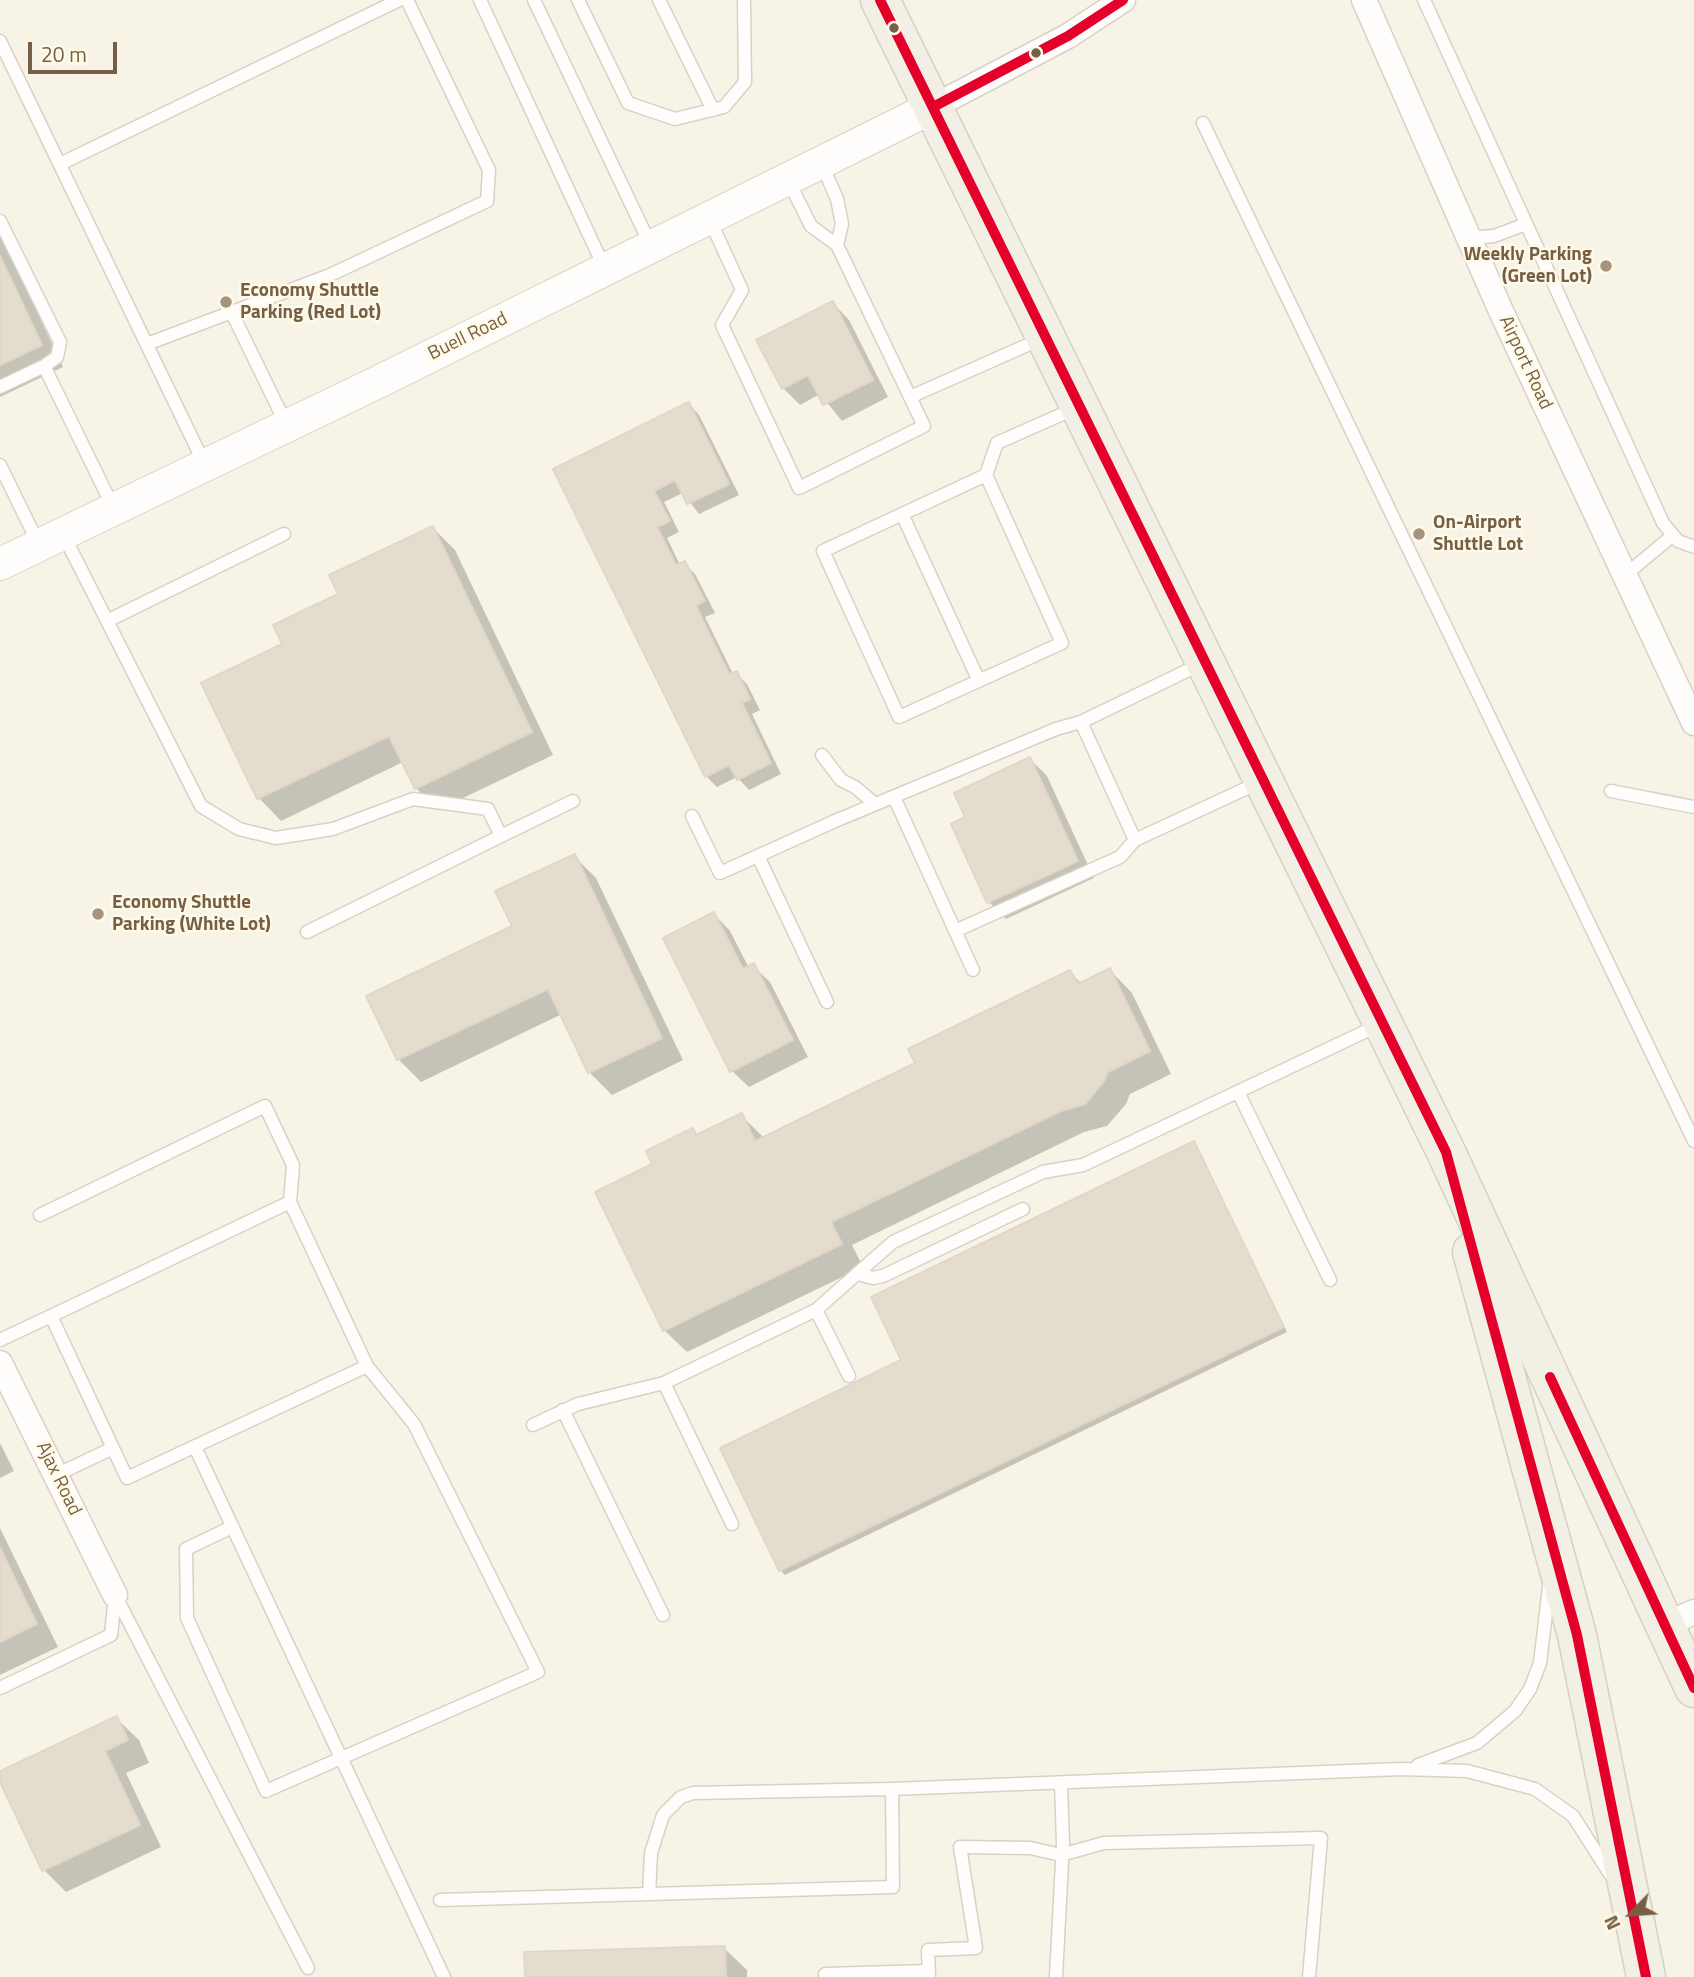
<!DOCTYPE html>
<html>
<head>
<meta charset="utf-8">
<style>
	body { margin:0 }
	#map { position:relative; width:1694px; height:1977px; overflow:hidden; background:#f7f4e7; font-family:"Titillium Web",sans-serif }
	canvas { display:block }
	.north { position:absolute; left:1596px; top:1879px; width:70px; height:70px; -webkit-text-stroke:5px #fffae8; paint-order:stroke; rotate:245deg; font-size:19px; font-weight:700; line-height:28px; text-align:center; color:#775f45 }
	.north::after { content:''; display:block; margin:auto; width:24px; height:32px; background:#775f45; clip-path:polygon(50% 0,100% 100%,50% 72%,0 100%) }
	.scale { position:absolute; left:28px; top:42px; width:89px; height:32px; box-sizing:border-box; border:4px solid #775f45; border-top:0; padding-left:9px; font-size:21px; line-height:24px; white-space:nowrap; color:#775f45; -webkit-text-stroke:5px #fffae8; paint-order:stroke }
</style>
</head>
<body>
<div id="map">
<canvas width="1694" height="1977"></canvas>
<div class="north">N</div>
<div class="scale">20 m</div>
</div>
<script>
const c = document.querySelector('canvas').getContext('2d');
c.lineJoin = 'round';
function fill(path, color) { c.fillStyle = color; c.fill(path, 'evenodd'); }
const toPath = rows => new Path2D(rows.map(r => 'M' + r).join(''));
function strokePath(path, color, width, dash) { c.strokeStyle = color; c.lineWidth = width; c.lineCap = dash ? 'butt' : 'round'; c.setLineDash(dash || []); c.stroke(path); }
function drawText(font, color, halo, rows, align = 'center') {
  c.font = font + ' "Titillium Web",sans-serif'; c.lineWidth = 5; c.setLineDash([]); c.textBaseline = 'middle'; c.strokeStyle = halo; c.fillStyle = color; for (const [text, x, y, turn = 0] of rows) {
    c.save(); c.translate(x, y); c.rotate((+turn || 0) * Math.PI / 180); c.textAlign = isNaN(turn) ? turn : align; if (halo) c.strokeText(text, 0, 0); c.fillText(text, 0, 0); c.restore();
  }
}
fill(toPath([
	[0,234,63,367,0,397],
	[833,303,849,320,888,397,842,421,820,394,800,405,783,388],
	[689,404,699,415,739,495,699,514,683,493,664,502,679,532,667,538,680,565,684,563,695,574,715,613,705,617,733,674,736,673,747,684,760,710,752,714,781,774,749,790,737,777,717,787,706,776,555,469],
	[433,528,455,550,553,755,438,810,416,788,403,762,281,821,259,798,204,684,284,645,340,595],
	[1030,759,1047,776,1094,878,1006,919,989,902,953,825,968,818],
	[574,856,596,878,683,1060,612,1095,589,1072,562,1014,421,1082,398,1059],
	[714,914,730,931,749,968,753,966,770,982,808,1057,749,1087,732,1071],
	[1110,970,1132,993,1171,1074,1130,1094,1126,1104,1107,1126,1084,1132,852,1245,863,1267,687,1352,664,1330,655,1164,693,1130,699,1136,741,1115,764,1138,917,1064,1070,972,1082,984],
	[1193,1143,1287,1332,785,1575,780,1570,903,1361],
	[0,1443,14,1471,0,1478],
	[0,1528,58,1647,0,1675],
	[116,1718,139,1740,149,1763,126,1773,161,1847,66,1892,44,1870,0,1773],
	[724,1948,747,1970,747,1977,527,1977]
]), '#0003');
const building = toPath([
	[0,256,42,345,0,365,0,256],
	[833,301,873,380,823,405,808,375,782,389,756,340,833,301],
	[689,402,729,484,687,504,675,480,654,491,670,521,657,527,676,565,685,561,705,601,696,606,729,674,737,671,750,699,742,703,771,763,737,780,729,765,705,777,553,469,689,402],
	[433,526,532,732,415,789,389,736,257,799,201,683,282,644,273,625,338,594,329,575,433,526],
	[1030,757,1078,861,987,903,951,824,965,817,954,793,1030,757],
	[575,854,662,1038,588,1073,548,989,397,1060,366,996,512,926,495,891,575,854],
	[714,912,743,969,754,963,793,1040,730,1072,663,938,714,912],
	[1110,968,1150,1051,1108,1072,1104,1081,1085,1104,1061,1111,831,1222,842,1244,663,1331,595,1192,652,1164,646,1151,693,1128,696,1135,742,1113,755,1141,915,1063,908,1049,1070,970,1078,984,1110,968],
	[1194,1141,1284,1327,779,1571,720,1448,901,1360,871,1297,1194,1141],
	[0,1548,37,1624,0,1642,0,1548],
	[117,1716,128,1740,105,1751,140,1825,42,1871,0,1782,0,1771,117,1716],
	[725,1946,726,1977,525,1977,524,1952,725,1946]
]);
fill(building, '#e4dccd');
strokePath(building, '#e0d7c9', 2);
const service = toPath([
	[480,0,605,269],
	[534,0,651,246],
	[578,0,628,103,675,119,724,107,745,82,744,0],
	[659,0,713,110],
	[1424,0,1663,523,1678,541,1694,547],
	[0,41,205,465],
	[1203,123,1694,1141],
	[821,162,837,199,842,224,837,245],
	[60,164,399,0],
	[709,218,742,290,722,325,799,488,924,426,837,245,811,226,788,180],
	[0,221,60,342,57,357,44,366],
	[1469,238,1494,236,1526,224],
	[232,313,287,426],
	[147,344,330,275,487,201,489,170,407,0],
	[0,387,44,366,114,509],
	[910,397,1041,339],
	[0,465,39,545],
	[986,475,1062,643,899,717,823,551,986,475,997,443,1076,408],
	[902,514,979,681],
	[63,534,201,806,239,829,276,838,333,829,413,799,488,809,501,836,573,801],
	[1624,576,1672,536],
	[107,621,284,534],
	[1201,664,1081,722,1135,840,1260,782],
	[822,755,841,780,855,787,875,804],
	[1611,791,1694,807],
	[894,797,973,970],
	[692,816,720,873,835,821,1056,729,1081,722],
	[758,856,827,1002],
	[955,931,1120,857,1135,840],
	[307,932,501,836],
	[1238,1092,1330,1280],
	[290,1202,367,1366,127,1478,51,1316,290,1202],
	[40,1215,265,1106,293,1165,290,1202],
	[858,1274,873,1278,883,1276,1023,1209],
	[816,1310,849,1376],
	[0,1340,51,1316],
	[664,1383,732,1524],
	[563,1410,663,1615],
	[533,1425,578,1404,664,1383,816,1310,893,1242,1043,1172,1083,1165,1379,1025],
	[195,1447,444,1977],
	[56,1475,113,1448],
	[232,1527,186,1549,187,1618,266,1791,538,1672,414,1424,367,1366],
	[115,1595,308,1968],
	[0,1688,111,1635,115,1595],
	[1418,1765,1477,1743,1515,1711,1530,1689,1540,1663,1549,1587],
	[649,1894,651,1853,663,1815,681,1797,693,1793,892,1789,1401,1769,1467,1771,1535,1789,1573,1816,1610,1874],
	[440,1900,893,1887,892,1789],
	[825,1974,929,1971],
	[929,1977,928,1950,976,1948,960,1847,1030,1848,1061,1855,1104,1843,1321,1838,1309,1977],
	[1056,1977,1063,1843,1061,1783]
]);
const minor = toPath([
	[1364,0,1501,311,1694,723],
	[933,107,1068,36,1123,0],
	[0,1363,115,1595],
	[1665,1625,1694,1612]
]);
const tertiary = toPath([
	[0,564,374,384,933,107]
]);
const primary = toPath([
	[880,0,1446,1152,1694,1688],
	[1472,1252,1577,1635,1646,1977]
]);
strokePath(service, '#d8d1c5', 15);
strokePath(minor, '#d8d1c5', 27);
strokePath(tertiary, '#d8d1c5', 34);
strokePath(primary, '#d6cfc3', 41);
strokePath(service, '#fefdfb', 12);
strokePath(minor, '#fefdfb', 24);
strokePath(tertiary, '#fefdfb', 32);
strokePath(primary, '#f2efe4', 38);
strokePath(toPath([
	[880,0,1446,1152,1577,1635,1646,1977],
	[933,107,1068,36,1123,0],
	[1550,1377,1694,1688]
]), '#e4002b', 10);
for (const [x, y, r, color] of [
	[894,28,6,"#775f45"],
	[1036,53,6,"#775f45"],
	[1606,266,7,"#a4937e"],
	[226,302,7,"#a4937e"],
	[1419,534,7,"#a4937e"],
	[98,914,7,"#a4937e"]
]) { const dot = new Path2D(); dot.arc(x, y, r, 0, 2 * Math.PI); c.fillStyle = color; c.fill(dot); strokePath(dot, '#fffae8', 2.5); }
drawText('bold 19px', '#775f45', '#fffae8', [
	["Weekly Parking",1592,255,"right"],
	["(Green Lot)",1592,277,"right"],
	["Economy Shuttle",240,291],
	["Parking (Red Lot)",240,313],
	["On-Airport",1433,523],
	["Shuttle Lot",1433,545],
	["Economy Shuttle",112,903],
	["Parking (White Lot)",112,925]
], 'left');
drawText('19px', '#775f45', '#fffae8', [
	["Buell Road",468,337,-26],
	["Airport Road",1525,363,65],
	["Ajax Road",58,1479,64]
]);
</script>
</body>
</html>
